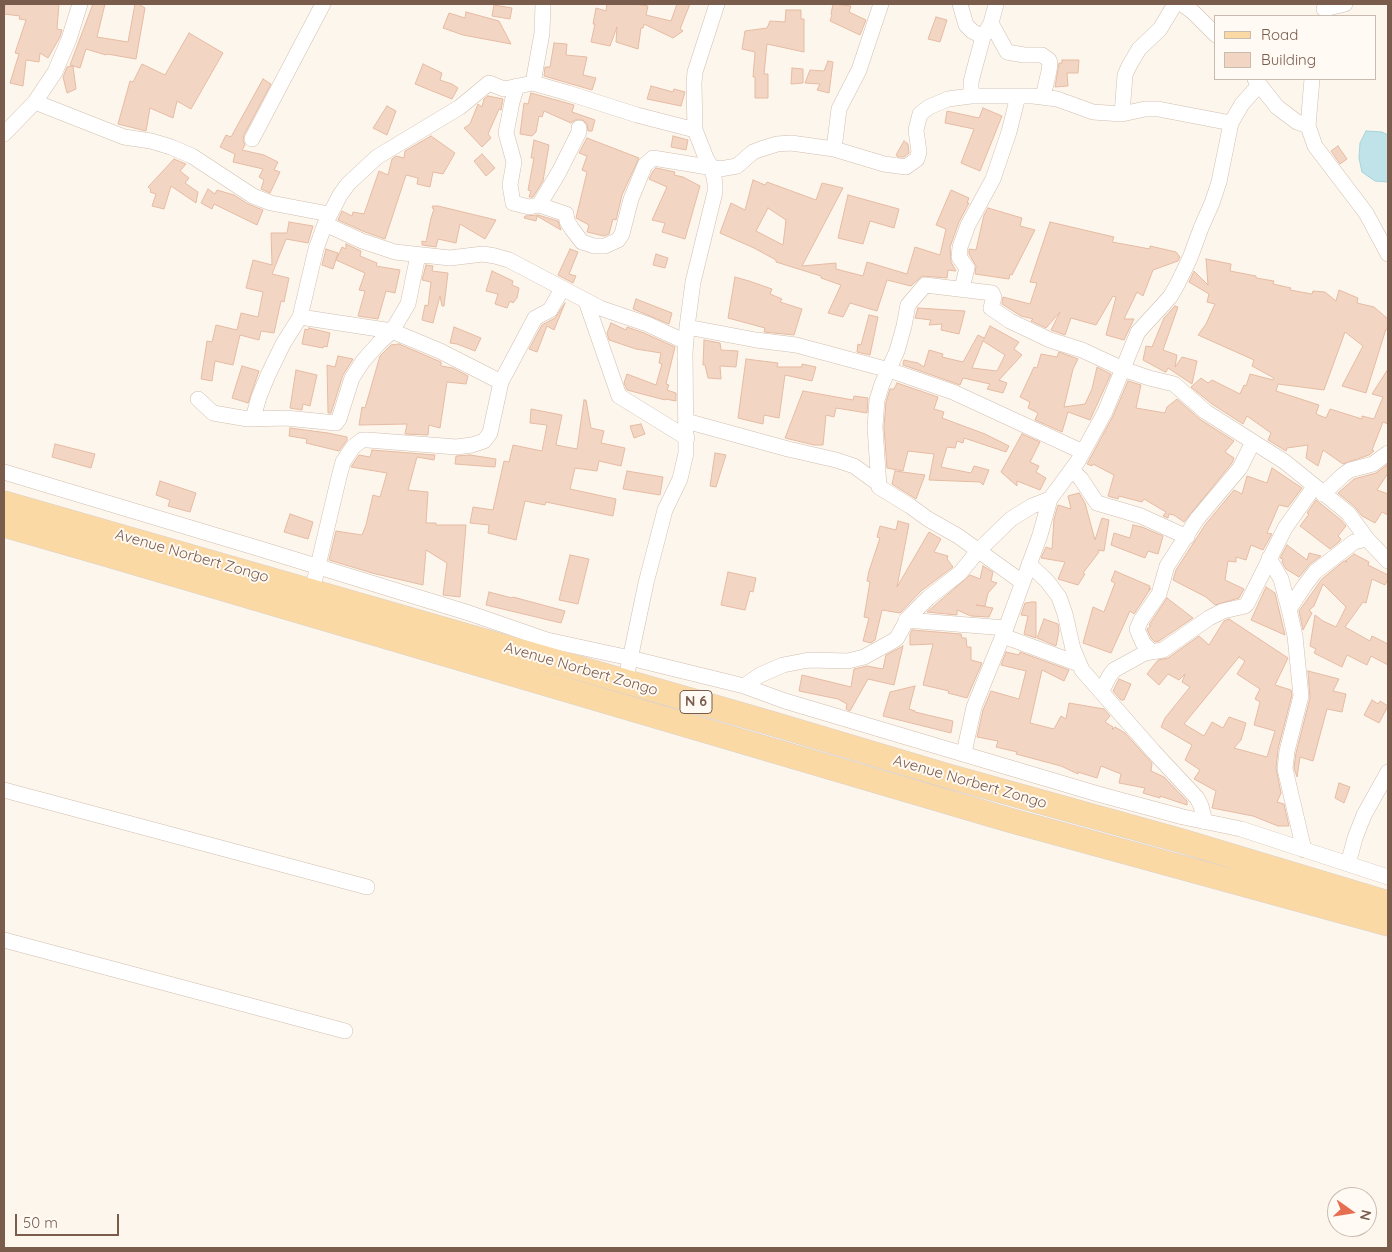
<!DOCTYPE html>
<html>
<head>
<meta charset="utf-8">
<style>
	body { margin:0 }
	#map { position:relative; width:1392px; height:1252px; overflow:hidden; background:#fdf6ec; font-family:Quicksand,sans-serif }
	canvas { display:block }
	.frame { position:absolute; inset:0; border:5px solid #7a5c4d; pointer-events:none }
	.legend { position:absolute; left:1214px; top:15px; width:162px; height:65px; box-sizing:border-box; background:#fffaf3; border:1px solid #cabbb1; margin:0; padding:6px 9px; list-style:none; font-size:15px; color:#7a5c4d }
	.legend li { display:flex; align-items:center; gap:10px; height:25px }
	.legend b { width:25px; border:1px solid #cabbb1 }
	.north { position:absolute; left:1327px; top:1187px; width:50px; height:50px; box-sizing:border-box; background:#fffaf3; border:1px solid #cabbb1; border-radius:50%; rotate:103deg; font-size:14px; font-weight:700; line-height:20px; text-align:center; color:#7a5c4d }
	.north::after { content:''; display:block; margin:auto; width:18px; height:22px; background:#e76f51; clip-path:polygon(50% 0,100% 100%,50% 72%,0 100%) }
	.scale { position:absolute; left:15px; top:1214px; width:104px; height:22px; box-sizing:border-box; border:2px solid #7a5c4d; border-top:0; padding-left:6px; font-size:15px; line-height:18px; white-space:nowrap; color:#7a5c4d; -webkit-text-stroke:4px #fffaf3; paint-order:stroke }
</style>
</head>
<body>
<div id="map">
<canvas width="1392" height="1252"></canvas>
<div class="frame"></div>
<ul class="legend">
<li><b style="height:6px;background:#fbd9a5"></b>Road</li>
<li><b style="height:14px;background:#f3d5c3"></b>Building</li>
</ul>
<div class="north">N</div>
<div class="scale">50 m</div>
</div>
<script>
const c = document.querySelector('canvas').getContext('2d');
c.lineJoin = 'round';
function fill(path, color) { c.fillStyle = color; c.fill(path, 'evenodd'); }
const toPath = rows => new Path2D(rows.map(r => 'M' + r).join(''));
function strokePath(path, color, width, dash) { c.strokeStyle = color; c.lineWidth = width; c.lineCap = dash ? 'butt' : 'round'; c.setLineDash(dash || []); c.stroke(path); }
function drawText(font, color, halo, rows, align = 'center') {
  c.font = font + ' Quicksand,sans-serif'; c.lineWidth = 4; c.setLineDash([]); c.textBaseline = 'middle'; c.strokeStyle = halo; c.fillStyle = color; for (const [text, x, y, turn = 0] of rows) {
    c.save(); c.translate(x, y); c.rotate((+turn || 0) * Math.PI / 180); c.textAlign = isNaN(turn) ? turn : align; if (halo) c.strokeText(text, 0, 0); c.fillText(text, 0, 0); c.restore();
  }
}
const water = toPath([
	[1366,131,1382,132,1388,135,1388,182,1375,181,1362,172,1359,158,1360,143,1366,131]
]);
fill(water, '#bfe3e8');
strokePath(water, '#a5d3da', 1);
const building = toPath([
	[5,4,59,4,57,29,62,30,60,37,48,58,40,53,39,62,26,60,23,86,10,83,19,54,15,53,26,20,19,19,20,16,4,14,5,4],
	[93,4,105,4,97,37,128,42,135,4,139,4,145,8,136,59,107,54,106,55,86,49,80,68,70,65,93,4],
	[607,4,635,4,648,6,646,15,671,21,677,4,690,4,680,29,683,31,673,38,644,24,643,28,641,28,638,49,616,42,617,27,610,46,591,42,595,24,593,24,596,8,606,11,607,4],
	[833,4,851,6,849,12,866,20,860,35,830,21,832,15,831,14,833,4],
	[494,5,512,8,510,19,492,16,494,5],
	[786,10,801,10,801,19,804,19,804,52,767,44,764,74,768,74,768,98,755,98,755,77,753,77,755,52,742,49,745,31,767,28,770,21,785,22,786,10],
	[466,12,499,21,511,44,463,35,443,28,449,13,465,18,466,12],
	[936,17,947,20,940,42,928,39,936,17],
	[189,33,223,53,191,109,177,101,173,118,150,108,146,131,118,124,130,81,133,82,142,64,165,75,189,33],
	[554,43,567,44,566,55,587,57,583,75,596,78,592,90,544,76,545,67,550,67,554,43],
	[1062,60,1079,60,1078,73,1067,73,1068,86,1055,87,1059,63,1062,63,1062,60],
	[828,61,833,62,829,93,817,90,820,84,805,83,810,70,824,71,828,61],
	[423,64,442,73,440,80,452,84,458,88,452,99,415,84,423,64],
	[73,66,76,89,67,93,63,77,67,67,73,66],
	[792,68,803,69,803,83,791,84,792,68],
	[263,79,271,84,244,135,243,140,245,145,242,150,264,155,278,162,274,170,280,172,270,193,261,189,264,180,259,177,263,169,233,162,235,154,220,147,226,135,231,137,263,79],
	[651,86,673,92,674,89,685,92,681,106,647,99,651,86],
	[531,93,574,105,572,112,595,120,592,131,588,131,587,124,583,120,575,120,571,123,544,111,542,117,539,116,536,132,532,136,520,134,524,103,528,104,531,93],
	[488,96,503,99,501,110,499,109,488,134,491,138,482,147,464,128,470,124,478,104,482,107,484,99,488,96],
	[387,106,396,111,387,135,373,128,387,106],
	[983,108,1002,116,980,171,961,163,974,129,945,123,947,111,979,118,983,108],
	[431,136,455,153,443,174,433,172,430,187,417,184,418,178,406,175,385,239,365,232,338,220,342,211,352,216,353,212,364,214,379,171,388,175,392,159,396,156,404,158,405,151,431,136],
	[673,136,688,140,686,150,671,147,673,136],
	[587,138,639,158,622,195,616,220,613,219,609,234,604,236,587,232,589,225,576,218,587,172,582,170,587,156,579,153,587,138],
	[534,140,549,145,543,181,533,197,529,197,531,191,528,190,534,158,531,158,534,140],
	[904,141,908,144,909,153,904,157,898,157,896,155,904,141],
	[1338,146,1347,159,1340,164,1331,151,1338,146],
	[482,154,495,168,486,176,474,161,482,154],
	[174,159,186,164,180,171,189,178,185,183,198,192,196,203,171,186,164,209,152,206,156,194,150,192,151,190,148,187,174,159],
	[656,168,675,172,674,175,683,177,700,186,685,239,662,232,665,223,652,220,667,187,649,179,653,171,656,168],
	[753,180,765,185,767,182,816,200,822,183,843,188,802,266,836,263,836,269,863,276,867,262,907,274,915,247,940,255,946,229,936,225,951,190,969,198,967,203,969,203,959,222,950,247,951,262,956,271,948,270,947,278,922,276,911,286,887,280,877,311,850,303,843,317,828,313,841,285,821,278,821,276,776,262,776,260,754,248,720,233,731,203,745,210,753,180],
	[768,208,786,220,783,245,756,231,768,208],
	[208,189,215,194,217,190,234,195,248,204,263,210,257,225,214,204,212,209,201,203,208,189],
	[848,195,899,209,894,228,870,221,863,244,838,238,848,195],
	[433,206,438,206,496,220,485,239,460,224,456,243,438,239,436,247,422,245,422,241,426,242,431,218,434,209,432,208,433,206],
	[988,208,1022,218,1020,226,1035,230,1012,275,1010,274,1009,279,975,274,976,266,969,254,969,249,976,250,984,215,988,208],
	[538,215,558,221,561,230,537,216,536,221,524,218,525,216,538,215],
	[289,222,313,226,308,243,286,239,272,274,289,278,284,302,281,301,274,333,261,331,259,340,240,335,233,365,215,361,212,381,201,379,207,341,212,342,216,325,237,330,241,313,258,317,263,292,246,288,253,260,272,265,271,233,287,233,289,222],
	[1050,222,1114,237,1112,242,1150,249,1150,246,1176,252,1180,257,1178,261,1153,270,1143,296,1137,292,1124,319,1134,319,1124,340,1106,335,1116,297,1113,296,1096,325,1071,318,1065,335,1051,330,1060,312,1046,328,1031,321,1033,319,1021,316,1002,304,1003,297,1030,304,1037,283,1030,282,1050,222],
	[346,244,361,251,360,256,377,263,376,266,400,270,395,293,386,291,378,319,358,316,365,291,359,290,365,273,336,260,342,247,346,249,346,244],
	[326,249,338,253,333,269,322,265,326,249],
	[570,249,578,252,569,274,576,276,573,283,558,275,570,249],
	[656,254,668,258,665,268,653,265,656,254],
	[1206,259,1231,264,1230,271,1256,276,1256,278,1274,281,1273,284,1291,288,1290,290,1312,294,1313,291,1325,292,1336,301,1339,290,1358,298,1357,303,1374,307,1388,319,1388,330,1386,329,1366,393,1342,386,1363,346,1345,332,1324,390,1278,384,1276,391,1319,405,1316,414,1326,418,1330,409,1362,419,1362,416,1374,419,1383,397,1372,394,1388,369,1388,424,1383,422,1372,450,1374,451,1369,455,1343,464,1323,450,1318,466,1306,458,1308,445,1287,448,1286,451,1268,440,1271,433,1247,416,1243,424,1212,404,1191,387,1201,378,1208,383,1212,380,1240,394,1244,385,1246,386,1250,374,1273,380,1274,378,1252,366,1254,360,1198,335,1206,324,1215,304,1207,302,1209,294,1189,282,1194,271,1208,285,1206,259],
	[426,265,433,266,432,271,448,273,444,306,442,306,440,296,433,323,422,320,425,305,428,306,431,282,422,280,426,265],
	[492,271,513,281,512,285,519,288,517,298,513,303,510,301,507,308,495,304,498,294,486,291,492,271],
	[735,277,749,281,772,289,770,294,782,299,780,302,802,309,794,335,764,332,765,328,728,318,735,277],
	[636,299,672,313,669,324,633,309,636,299],
	[565,303,554,330,547,326,537,352,529,349,542,325,555,318,565,303],
	[1175,306,1178,307,1163,350,1177,355,1175,367,1182,357,1197,361,1192,384,1168,368,1166,372,1165,372,1143,360,1146,346,1152,347,1164,318,1175,306],
	[918,308,965,311,959,334,941,330,942,324,929,325,931,320,915,318,918,308],
	[869,315,878,317,870,355,857,352,858,344,861,345,869,315],
	[611,323,626,330,627,327,644,333,675,347,666,384,669,385,667,390,676,393,676,401,665,399,665,400,627,390,624,383,627,374,656,385,662,364,659,363,661,353,636,349,609,340,607,333,611,323],
	[990,326,1019,342,1014,349,1022,355,999,380,1007,383,1003,393,987,389,990,384,963,378,960,385,903,365,904,360,918,363,924,367,929,350,943,354,942,357,963,362,978,335,984,338,984,339,990,326],
	[983,341,1005,355,997,371,972,368,983,341],
	[454,327,481,338,475,351,457,344,450,343,454,327],
	[309,328,330,333,327,347,324,346,323,348,302,344,305,329,308,330,309,328],
	[704,340,720,343,721,350,738,351,736,367,720,366,721,379,708,378,705,365,703,365,704,340],
	[399,344,441,362,441,366,453,368,468,376,466,384,447,382,440,428,429,425,428,435,405,434,407,424,359,425,362,407,365,408,380,356,391,345,399,344],
	[1059,352,1078,359,1073,369,1064,407,1085,404,1092,389,1097,367,1111,374,1090,420,1068,412,1062,432,1035,420,1038,413,1028,408,1030,402,1020,397,1034,367,1037,368,1041,354,1057,357,1059,352],
	[338,356,353,359,343,375,331,413,328,413,327,365,335,367,338,356],
	[746,359,778,363,777,367,802,367,802,364,816,367,812,381,785,375,779,418,764,415,763,424,738,418,746,359],
	[242,366,259,371,248,403,232,398,242,366],
	[296,370,317,375,310,406,303,404,302,410,290,408,296,370],
	[1128,381,1141,385,1136,408,1165,413,1167,407,1177,399,1201,420,1234,441,1225,452,1234,458,1232,463,1184,522,1174,515,1169,514,1168,518,1163,516,1166,512,1144,499,1142,502,1119,496,1118,499,1108,496,1114,475,1093,464,1092,466,1087,464,1113,416,1128,381],
	[897,383,938,397,934,409,944,412,942,418,985,434,1009,446,1006,452,964,438,963,443,957,441,955,448,947,447,941,467,971,473,974,466,989,470,983,485,980,482,929,480,934,454,908,451,903,471,887,468,884,427,886,402,890,389,894,389,897,383],
	[803,391,853,400,854,396,868,398,867,413,836,408,834,417,826,415,823,445,814,445,785,438,803,391],
	[584,400,586,400,591,428,604,431,601,443,625,448,621,466,599,461,597,471,575,468,570,489,616,499,613,516,546,502,545,505,525,501,516,540,488,533,489,525,470,523,473,507,493,510,504,461,509,462,513,445,542,451,547,425,530,423,531,409,562,415,556,445,577,449,584,400],
	[641,424,645,434,634,438,630,426,641,424],
	[290,428,328,433,347,437,347,440,339,451,306,443,307,439,289,436,290,428],
	[1022,434,1040,442,1030,462,1039,466,1036,472,1046,478,1040,490,1017,481,1017,486,1001,472,1022,434],
	[55,444,95,454,91,468,52,457,55,444],
	[372,450,435,455,434,460,417,457,408,490,428,492,426,523,436,523,436,525,466,525,460,597,443,595,447,563,426,550,423,585,372,573,329,560,336,531,362,535,366,525,373,495,380,497,387,473,351,467,359,455,370,457,372,450],
	[715,453,726,455,716,487,710,486,715,453],
	[470,455,496,459,495,467,455,464,456,456,470,455],
	[1387,465,1388,473,1377,490,1388,494,1388,515,1382,512,1375,523,1362,516,1354,506,1338,493,1354,479,1376,473,1387,465],
	[1272,468,1302,488,1288,507,1279,505,1267,533,1272,534,1263,550,1251,545,1246,560,1236,557,1236,562,1228,561,1225,580,1244,589,1239,598,1215,605,1206,597,1173,580,1176,570,1205,525,1234,490,1242,494,1247,476,1267,483,1272,468],
	[627,471,663,477,660,495,623,489,627,471],
	[895,471,925,475,916,499,892,484,895,471],
	[160,481,196,493,190,512,168,506,170,500,156,495,160,481],
	[1079,493,1085,503,1095,540,1102,518,1109,520,1104,551,1098,550,1099,552,1083,573,1085,574,1078,585,1058,579,1065,562,1041,558,1046,547,1052,549,1054,519,1058,505,1071,509,1068,496,1079,493],
	[1316,500,1341,520,1346,526,1338,536,1341,539,1339,542,1330,549,1300,526,1309,514,1307,513,1316,500],
	[290,514,313,522,308,539,284,532,290,514],
	[898,521,909,524,897,587,929,532,941,539,934,552,948,556,947,559,953,567,921,591,900,613,882,610,875,640,871,643,863,641,869,618,864,617,870,582,867,581,869,571,880,538,877,537,880,526,896,530,898,521],
	[1133,525,1142,527,1163,536,1158,554,1148,551,1145,558,1111,545,1114,533,1130,538,1133,525],
	[1287,545,1307,560,1309,553,1321,556,1309,565,1299,577,1286,569,1282,562,1283,559,1280,558,1287,545],
	[1354,554,1369,562,1368,565,1388,575,1388,579,1385,585,1372,579,1366,603,1363,602,1345,627,1370,641,1372,636,1388,644,1388,665,1371,656,1367,665,1347,655,1342,667,1314,653,1316,649,1310,646,1315,615,1323,621,1336,627,1346,607,1323,584,1314,606,1309,610,1312,613,1303,630,1299,611,1322,579,1344,561,1347,562,1345,561,1354,554],
	[570,555,589,559,578,604,559,600,570,555],
	[983,566,993,572,991,581,997,583,988,593,985,606,976,605,993,608,989,617,971,616,957,610,957,615,927,612,970,575,980,579,983,566],
	[1115,571,1150,586,1149,590,1151,588,1134,614,1130,611,1111,653,1083,643,1093,607,1104,612,1115,583,1111,581,1115,571],
	[728,572,756,578,753,592,750,591,745,610,721,605,728,572],
	[1266,587,1275,593,1285,635,1251,620,1266,587],
	[489,592,512,598,513,597,565,611,561,623,486,605,489,592],
	[1167,598,1193,618,1159,641,1155,642,1151,638,1147,629,1151,626,1149,625,1167,598],
	[1032,602,1036,602,1036,638,1024,634,1028,616,1021,615,1025,603,1032,602],
	[1044,619,1058,624,1059,631,1056,646,1037,638,1044,619],
	[1229,619,1288,658,1275,685,1291,690,1292,695,1278,749,1276,768,1281,793,1277,802,1284,804,1289,826,1278,826,1253,816,1212,808,1216,791,1194,779,1200,770,1185,760,1192,745,1161,727,1165,718,1190,687,1182,682,1185,674,1179,680,1168,674,1159,685,1147,674,1158,660,1168,658,1199,636,1209,645,1224,621,1229,619],
	[1239,657,1245,661,1237,674,1260,689,1255,699,1260,702,1254,725,1275,731,1267,757,1234,748,1241,740,1246,723,1229,717,1223,728,1212,722,1204,736,1184,724,1239,657],
	[912,630,961,634,962,638,966,638,967,647,971,647,971,660,982,663,967,698,948,693,949,691,923,685,933,644,910,645,910,634,912,630],
	[903,646,894,685,868,679,850,711,846,709,847,704,838,699,799,691,802,675,851,687,854,669,867,666,883,669,886,655,903,646],
	[1006,652,1019,655,1020,652,1069,670,1064,681,1042,670,1030,723,1054,729,1061,716,1066,719,1069,703,1104,709,1110,716,1105,722,1113,727,1112,730,1115,727,1125,733,1152,763,1151,771,1164,777,1187,801,1187,805,1160,796,1160,798,1143,793,1145,788,1119,783,1121,774,1101,766,1097,778,1078,772,1078,774,1061,766,1016,754,1017,752,996,747,998,741,977,737,983,710,991,691,1019,699,1026,671,1001,665,1006,652],
	[1308,671,1339,679,1333,691,1346,694,1342,712,1327,709,1313,761,1300,757,1297,777,1294,768,1296,753,1310,698,1308,671],
	[1119,679,1131,684,1124,700,1121,700,1113,691,1119,679],
	[915,686,909,709,915,711,915,712,953,721,951,733,883,716,890,692,915,686],
	[1372,700,1378,704,1380,701,1388,706,1379,723,1364,715,1372,700],
	[1339,783,1350,787,1344,803,1335,798,1339,783]
]);
fill(building, '#f3d5c3');
strokePath(building, '#e6bba3', 1);
const street = toPath([
	[960,4,966,25,972,31,983,37],
	[1182,4,1193,12,1216,35],
	[1324,9,1345,4],
	[991,23,1007,52,1024,55,1042,55,1049,60,1050,63,1049,71,1043,97],
	[1255,79,1277,107,1297,122,1308,126,1315,146,1366,213,1388,254],
	[533,83,542,33,543,4],
	[517,86,512,102,506,133,514,162,510,185,513,203,529,207,539,205,559,172,579,132,579,128],
	[971,96,971,82,973,74,983,37,991,23,996,4],
	[35,102,124,137,151,141,171,147,192,156,253,196,271,203,329,214],
	[1122,114,1145,109,1158,109,1231,123],
	[1308,126,1312,79],
	[4,134,35,102,55,72,69,39,80,4],
	[252,139,323,4],
	[834,149,839,109,859,70,881,4],
	[539,205,566,214,567,221,572,229,582,242,594,246,605,246,618,240,622,234,631,199,645,165,653,158,720,169,737,166,753,152,761,149,777,144,791,143,834,149,884,164,906,167,917,159,919,152,916,130,920,114,929,107,948,99,971,96,1033,96,1057,99,1093,112,1122,114,1125,75,1129,66,1139,49,1160,29,1175,4],
	[325,224,362,241,395,252,450,258,483,254,495,256,509,260,600,308,647,324,686,342],
	[962,288,967,268,959,257,960,247,968,225,993,179,1009,132,1018,96],
	[586,301,619,396,687,438],
	[300,317,392,331,440,351,501,382,535,318,550,310,562,289],
	[687,327,756,340,796,345,889,370,953,392,1083,452],
	[198,399,213,413,248,419,286,418,336,423,339,419,352,378,363,361,379,343,392,331,408,304,418,255],
	[253,418,259,397,268,375,283,344,300,317,316,249,325,224,340,195,348,184,377,157,460,107,489,83,504,89,533,83,568,93,637,115,695,130],
	[686,421,788,449,836,460,854,466,879,484],
	[1072,470,1081,479,1097,503,1141,516,1187,537],
	[4,472,254,547,469,613,547,640,630,658,744,686,785,701,1098,794,1183,817,1241,829,1388,877],
	[1323,494,1343,475,1350,470,1373,464,1388,453],
	[1269,558,1281,579,1289,609],
	[1029,564,1047,581,1059,597,1065,614,1073,649,1082,670,1154,752,1197,798,1201,806,1205,822],
	[1022,582,958,536,928,519,910,506,879,487,875,427,877,400,882,384,897,351,904,326,908,305,925,285,992,293,994,297,991,308,1010,321,1050,340,1082,350,1123,369,1149,378,1174,384,1206,412,1285,462,1348,513,1367,539,1388,561],
	[312,591,339,477,343,462,353,447,362,440,368,440,456,447,472,445,484,441,490,433,501,382],
	[906,620,1006,628],
	[1003,636,1079,664],
	[1152,652,1143,643,1137,629,1141,620,1159,594,1167,566,1197,519,1240,468,1253,442],
	[625,683,646,583,665,510,680,479,686,453,685,353,687,327,693,282,715,192,715,183,712,168,706,158,695,130,694,83,695,72,717,4],
	[744,686,760,675,783,665,809,660,848,661,864,657,893,641,897,638,908,618,928,598,960,573,978,551,1011,519,1032,506,1050,499],
	[1101,692,1110,675,1114,670,1145,653,1163,650,1209,618,1223,611,1245,606,1247,604,1285,528,1314,487],
	[964,753,974,707,1006,628,1040,535,1050,499,1078,461,1105,412,1138,332,1170,297,1177,285,1190,258,1201,228,1212,203,1219,182,1231,123,1242,104,1259,85],
	[4,790,367,887],
	[1304,850,1285,769,1287,751,1301,696,1295,636,1289,609,1305,585,1315,572,1354,542,1367,539],
	[1348,864,1355,838,1364,815,1388,772],
	[4,940,345,1031]
]);
const primary = toPath([
	[4,503,767,722,948,776,1182,841,1388,903],
	[4,525,105,554,1009,820,1388,924]
]);
strokePath(street, '#d1beb0', 16);
strokePath(primary, '#dad1cd', 25);
strokePath(street, '#fff', 15);
strokePath(primary, '#fbd9a5', 24);
for (const [x, y, w] of [
	[696,702,32]
]) { const box = new Path2D(); box.roundRect(x - w / 2, y - 11.5, w, 23, 4); c.fillStyle = '#fffaf3'; c.fill(box); strokePath(box, '#7a5c4d', 1); }
drawText('bold 14px', '#7a5c4d', null, [
	["N 6",696,702]
]);
drawText('15px', '#7a5c4d', '#fffaf3', [
	["Avenue Norbert Zongo",192,556,16],
	["Avenue Norbert Zongo",581,669,16],
	["Avenue Norbert Zongo",970,782,16]
]);
</script>
</body>
</html>
